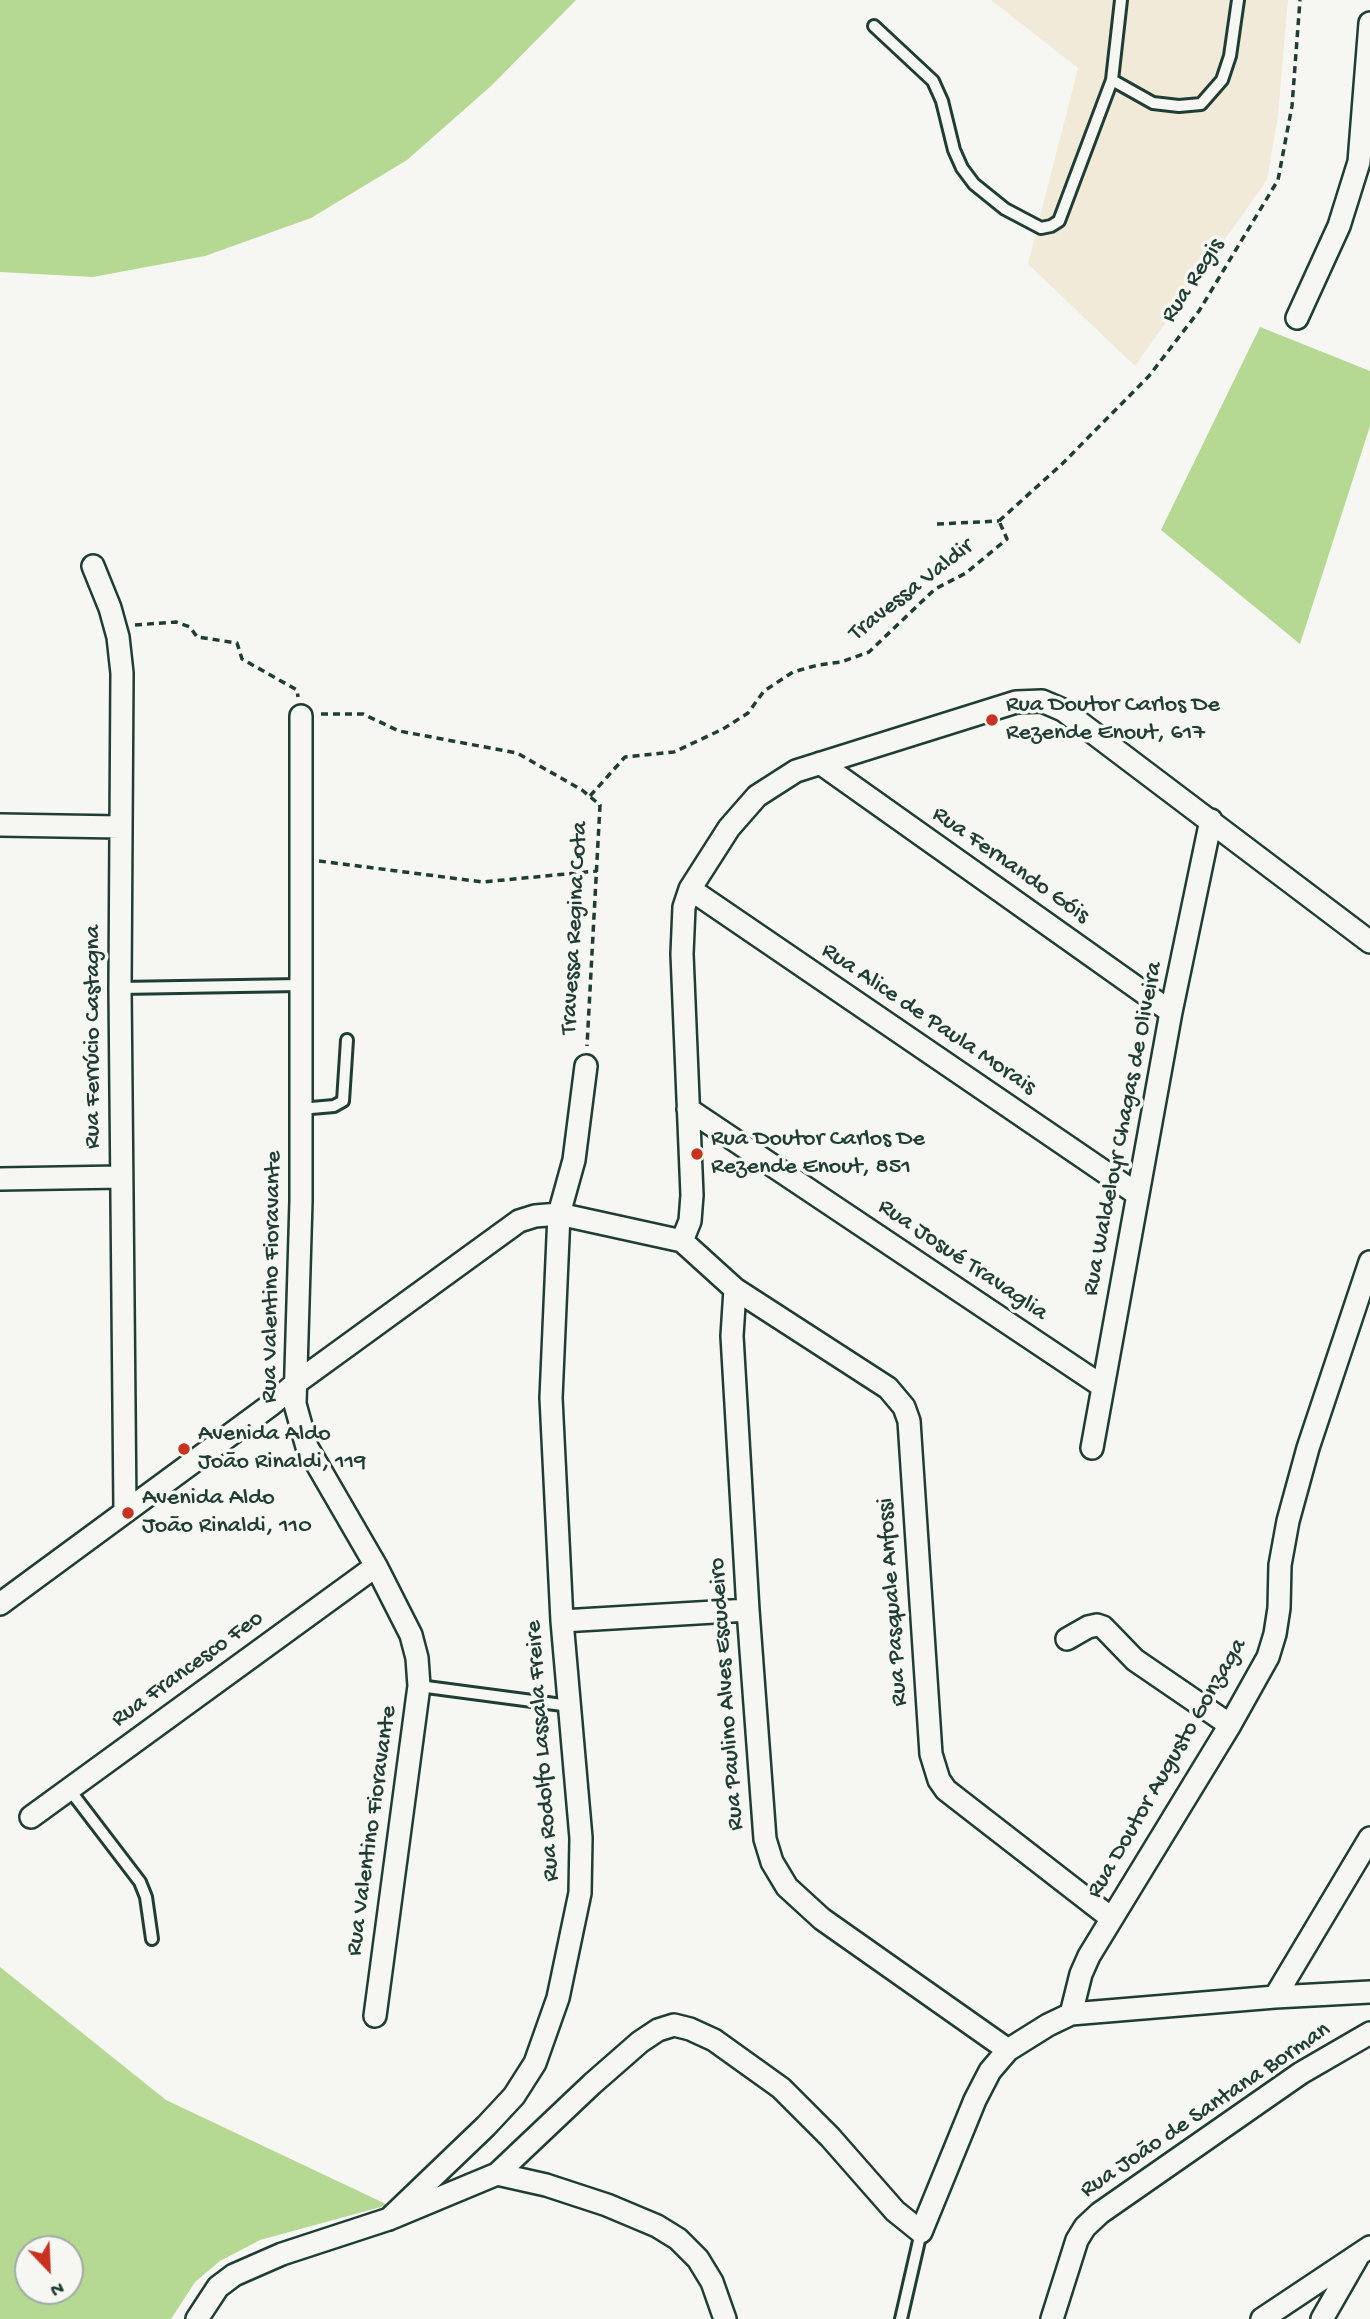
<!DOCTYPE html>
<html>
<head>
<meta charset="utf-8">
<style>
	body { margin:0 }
	#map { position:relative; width:1370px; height:2319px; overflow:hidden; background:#f6f6f2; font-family:"Gochi Hand",sans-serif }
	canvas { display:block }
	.north { position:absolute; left:14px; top:2235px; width:70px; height:70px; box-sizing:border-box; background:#f6f6f2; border:2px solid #a0aca6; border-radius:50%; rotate:157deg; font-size:19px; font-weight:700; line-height:28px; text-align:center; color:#1f3d34 }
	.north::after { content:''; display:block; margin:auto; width:24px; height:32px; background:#c8321e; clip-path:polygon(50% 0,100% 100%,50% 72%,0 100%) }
</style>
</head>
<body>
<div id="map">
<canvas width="1370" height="2319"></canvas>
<div class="north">N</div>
</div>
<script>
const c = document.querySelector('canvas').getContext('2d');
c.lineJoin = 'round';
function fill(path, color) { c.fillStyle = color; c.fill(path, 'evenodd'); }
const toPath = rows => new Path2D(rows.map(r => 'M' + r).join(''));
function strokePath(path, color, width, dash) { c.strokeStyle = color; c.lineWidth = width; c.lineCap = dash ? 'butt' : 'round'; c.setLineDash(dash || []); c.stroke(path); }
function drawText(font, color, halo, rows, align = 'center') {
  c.font = font + ' "Gochi Hand",sans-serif'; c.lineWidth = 7; c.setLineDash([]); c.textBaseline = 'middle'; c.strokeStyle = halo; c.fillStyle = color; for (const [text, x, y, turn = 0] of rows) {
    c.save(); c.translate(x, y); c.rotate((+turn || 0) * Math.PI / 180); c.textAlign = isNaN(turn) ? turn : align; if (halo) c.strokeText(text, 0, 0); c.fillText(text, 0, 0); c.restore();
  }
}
fill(toPath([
	[991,0,1288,0,1278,115,1267,180,1135,366,1028,264,1078,68]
]), '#f1ead8');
fill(toPath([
	[0,0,576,0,491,86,407,160,311,218,205,256,93,277,0,272],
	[1260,327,1370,371,1370,426,1300,644,1161,530],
	[0,1967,166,2100,388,2205,260,2240,220,2261,195,2282,171,2319,0,2319],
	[28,2249,70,2249,70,2291,28,2291]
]), '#b5d892');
const lane = toPath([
	[874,26,933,81,942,101,954,150,962,168,974,184,1005,209,1041,228,1051,226,1059,221,1112,80,1121,0],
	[1112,80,1153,103,1179,106,1201,104,1222,80,1230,56,1238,0],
	[120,988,300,985],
	[300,1109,334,1106,343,1101,347,1040],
	[419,1686,570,1706],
	[69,1789,140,1882,146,1897,152,1939],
	[901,2319,921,2232]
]);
const street = toPath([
	[1297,318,1339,226,1359,162,1370,23],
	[93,566,110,608,118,637,122,673,120,988,125,1511],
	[301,716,301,1201,295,1404,307,1447,376,1566,411,1635,417,1658,419,1686,375,2016],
	[820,763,1171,1012],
	[0,825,120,827],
	[690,889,1137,1194],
	[688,1109,1102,1386],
	[0,1179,121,1177],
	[682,1241,690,1221,692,1195,682,954,684,907,690,889,729,828,757,796,796,771,1016,702,1042,701,1063,710,1370,942],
	[735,1289,888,1388,904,1407,909,1421,931,1754,939,1780,946,1790,1111,1918],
	[1092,1448,1171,1012,1211,820],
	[0,1604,272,1404,296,1383,519,1221,535,1216,559,1214,682,1241,735,1289,732,1336,748,1610,765,1839,772,1862,787,1887,822,1919,1008,2050],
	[562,1621,748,1610],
	[1067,1639,1088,1627,1097,1625,1103,1627,1135,1660,1230,1725],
	[31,1817,376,1566],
	[1275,1997,1370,1838],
	[1071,2014,1081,1974,1089,1956,1230,1725,1268,1657,1275,1634,1279,1608,1280,1565,1288,1521,1308,1448,1370,1262],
	[497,2174,592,2084,640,2042,658,2030,674,2025,690,2029,714,2040,781,2088,830,2137,895,2211,921,2232,975,2100,990,2071,1008,2050,1048,2025,1071,2014,1275,1997,1370,1992],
	[389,2219,486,2126,514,2096,535,2063,558,1998,580,1893,581,1838,562,1621,551,1398,559,1214,574,1160,586,1066],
	[197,2319,218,2287,234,2275,282,2254,389,2219,497,2174,546,2185,607,2205,657,2226,678,2239,698,2259,712,2282,725,2319],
	[1052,2319,1077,2240,1085,2227,1100,2213,1301,2073,1370,2033],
	[1262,2319,1370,2247],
	[1322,2319,1357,2258]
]);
strokePath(lane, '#1f3d34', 16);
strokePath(street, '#1f3d34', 26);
strokePath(toPath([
	[999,521,1062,464,1149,376,1199,311,1278,180,1292,106,1300,0],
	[937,524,999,521],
	[135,625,176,622,190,627,197,637,237,643,242,659,297,690,298,697],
	[321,714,363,714,399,731,517,753,582,790,600,805,587,1046],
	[590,796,625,757,674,752,723,729,748,713,764,691,793,672,818,665,841,662,869,652,935,589,966,573,1007,539,999,521],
	[319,861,483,882,597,871]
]), '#1f3d34', 3.5, [7, 5]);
strokePath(lane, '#f6f6f2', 10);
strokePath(street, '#f6f6f2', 21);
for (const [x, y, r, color] of [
	[992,720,7,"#c8321e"],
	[697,1154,7,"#c8321e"],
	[184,1449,7,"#c8321e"],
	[128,1513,7,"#c8321e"]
]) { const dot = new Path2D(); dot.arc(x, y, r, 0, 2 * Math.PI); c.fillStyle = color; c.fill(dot); strokePath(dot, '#f6f6f2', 2.5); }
drawText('24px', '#1f3d34', '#f6f6f2', [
	["Rua Regis",1194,281,-57],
	["Travessa Valdir",912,591,-38],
	["Rua Fernando Góis",1010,866,35],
	["Travessa Regina Cota",576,928,-87],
	["Rua Alice de Paula Morais",928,1020,34],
	["Rua Ferrúcio Castagna",94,1037,-90],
	["Rua Waldeloyr Chagas de Oliveira",1124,1129,-79],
	["Rua Josué Travaglia",962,1261,34],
	["Rua Valentino Fioravante",273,1277,-89],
	["Rua Pasquale Anfossi",894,1602,-94],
	["Rua Francesco Feo",188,1670,-36],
	["Rua Paulino Alves Escudeiro",728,1694,-94],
	["Rua Rodolfo Lassala Freire",544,1751,-94],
	["Rua Doutor Augusto Gonzaga",1168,1769,-60],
	["Rua Valentino Fioravante",373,1831,-82],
	["Rua João de Santana Borman",1206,2111,-34]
]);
drawText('24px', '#1f3d34', '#f6f6f2', [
	["Rua Doutor Carlos De",1006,706],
	["Rezende Enout, 617",1006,734],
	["Rua Doutor Carlos De",711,1140],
	["Rezende Enout, 851",711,1168],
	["Avenida Aldo",198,1435],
	["João Rinaldi, 119",198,1463],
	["Avenida Aldo",142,1499],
	["João Rinaldi, 110",142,1527]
], 'left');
</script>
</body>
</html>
